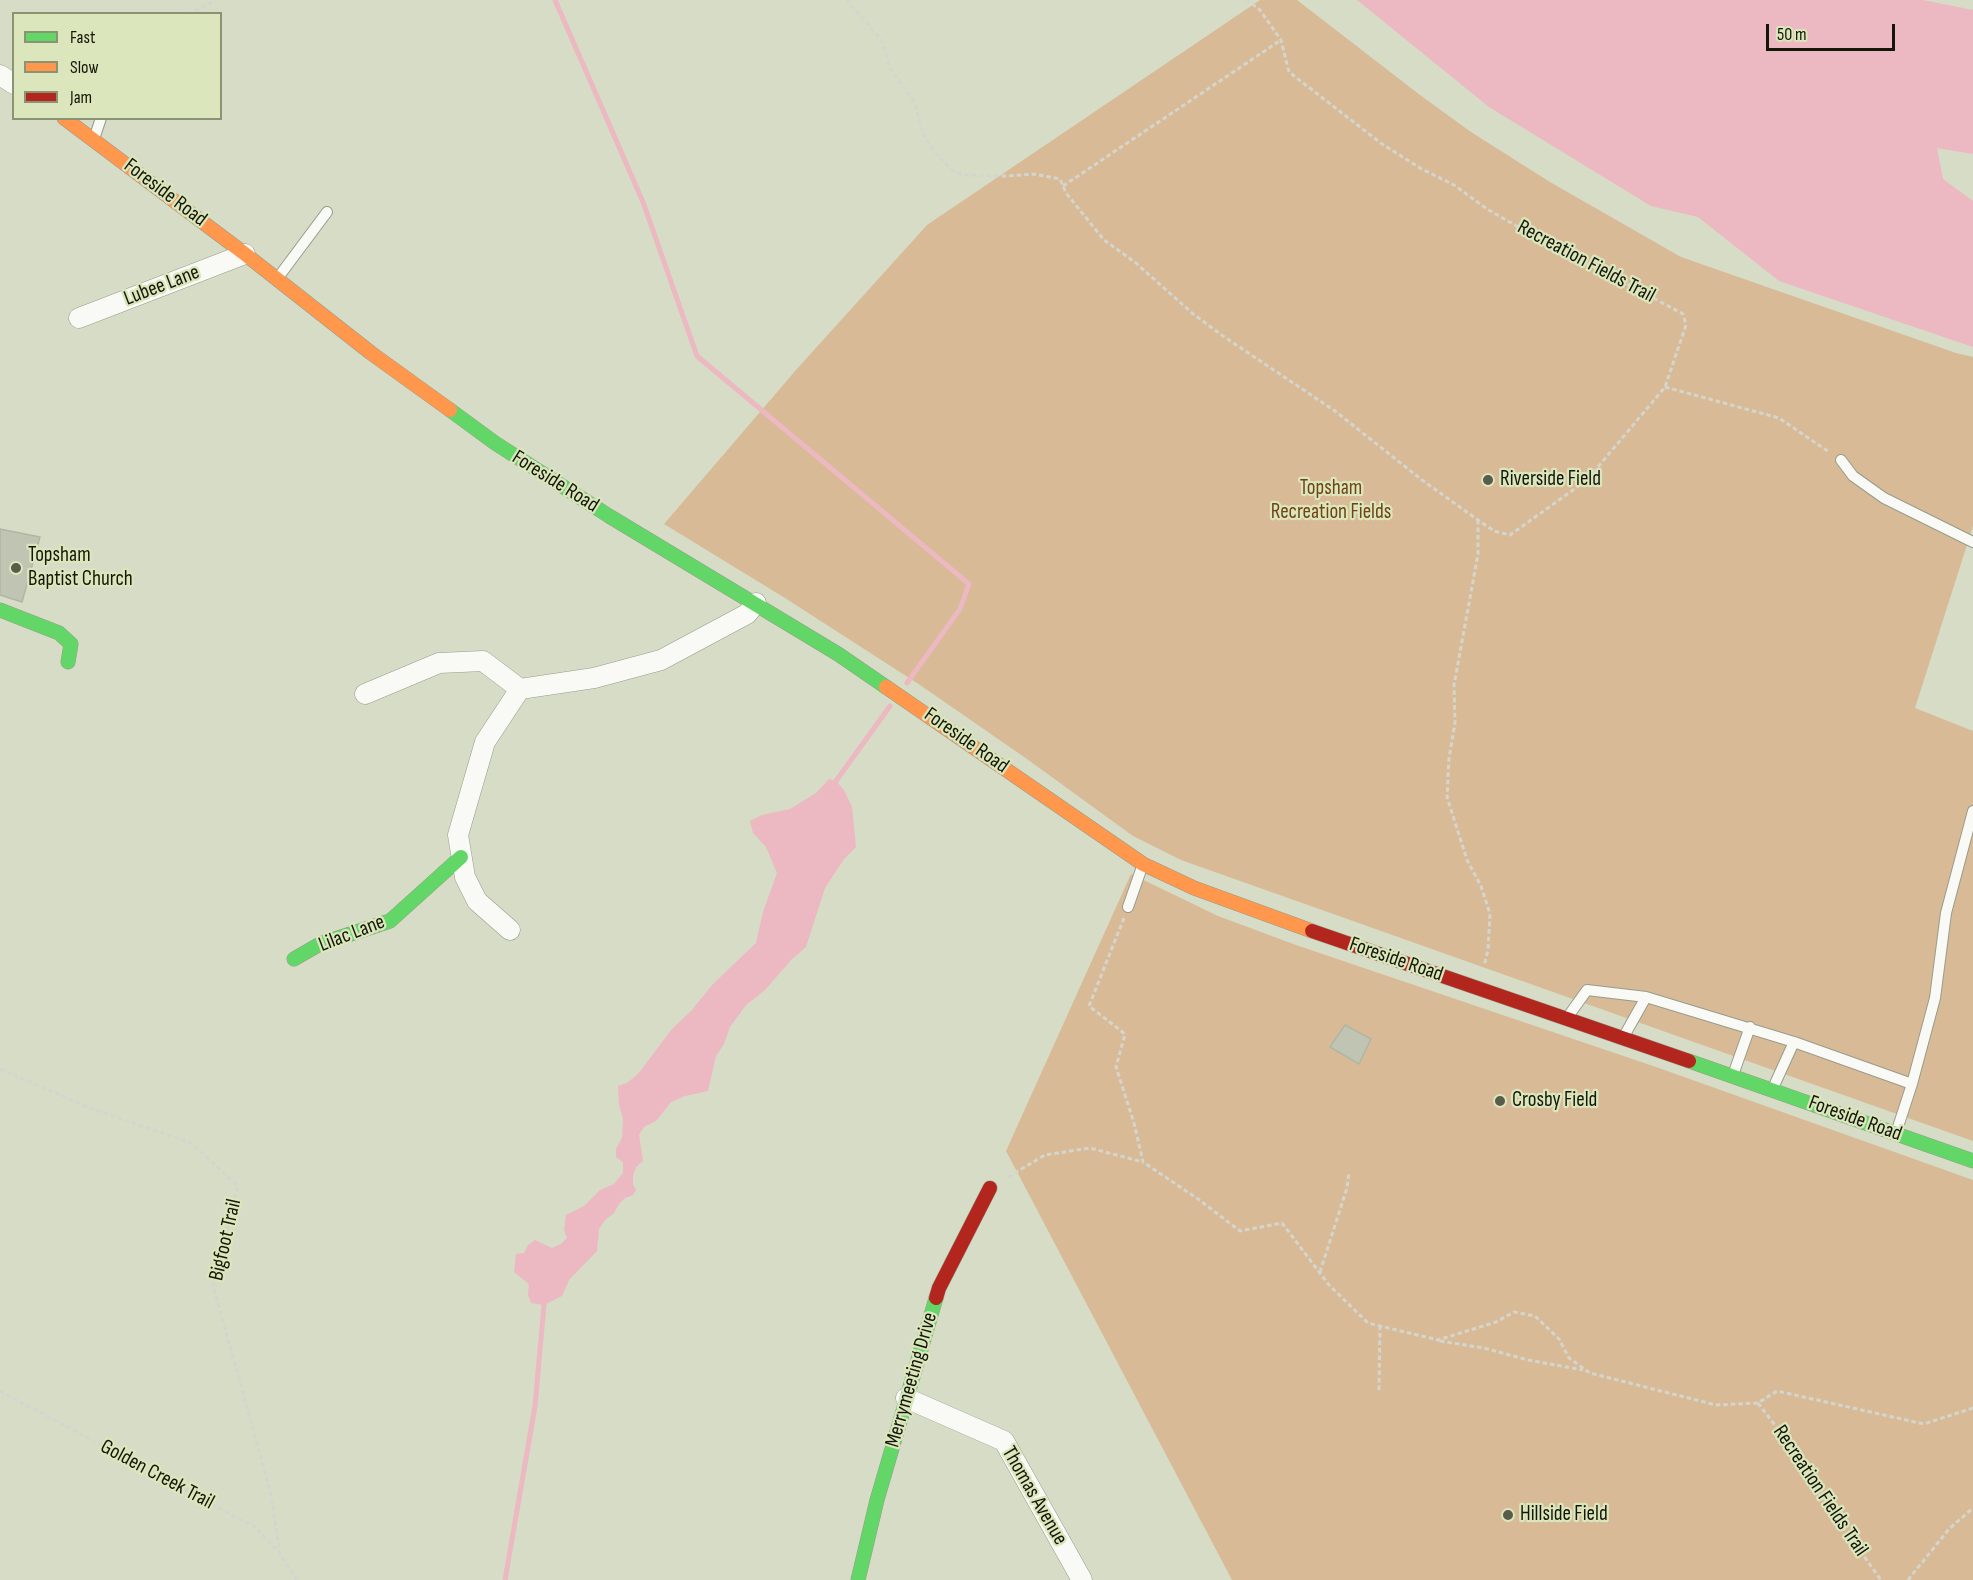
<!DOCTYPE html>
<html>
<head>
<meta charset="utf-8">
<style>
	body { margin:0 }
	#map { position:relative; width:1973px; height:1580px; overflow:hidden; background:#d6dcc6; font-family:"Sofia Sans Condensed",sans-serif }
	canvas { display:block }
	.legend { position:absolute; left:12px; top:12px; width:210px; height:108px; box-sizing:border-box; background:#dbe6bc; border:2px solid #8b9374; margin:0; padding:8px 10px; list-style:none; font-size:18px; color:#141708 }
	.legend li { display:flex; align-items:center; gap:12px; height:30px }
	.legend b { width:30px; border:2px solid #8b9374 }
	.scale { position:absolute; left:1766px; top:24px; width:129px; height:27px; box-sizing:border-box; border:3px solid #141708; border-top:0; padding-left:8px; font-size:18px; line-height:21px; white-space:nowrap; color:#141708; -webkit-text-stroke:4px #dbe6bc; paint-order:stroke }
</style>
</head>
<body>
<div id="map">
<canvas width="1973" height="1580"></canvas>
<ul class="legend">
<li><b style="height:8px;background:#63d668"></b>Fast</li>
<li><b style="height:8px;background:#ff974d"></b>Slow</li>
<li><b style="height:8px;background:#b3261e"></b>Jam</li>
</ul>
<div class="scale">50 m</div>
</div>
<script>
const c = document.querySelector('canvas').getContext('2d');
c.lineJoin = 'round';
function fill(path, color) { c.fillStyle = color; c.fill(path, 'evenodd'); }
const toPath = rows => new Path2D(rows.map(r => 'M' + r).join(''));
function strokePath(path, color, width, dash) { c.strokeStyle = color; c.lineWidth = width; c.lineCap = dash ? 'butt' : 'round'; c.setLineDash(dash || []); c.stroke(path); }
function drawText(font, color, halo, rows, align = 'center') {
  c.font = font + ' "Sofia Sans Condensed",sans-serif'; c.lineWidth = 4.5; c.setLineDash([]); c.textBaseline = 'middle'; c.strokeStyle = halo; c.fillStyle = color; for (const [text, x, y, turn = 0] of rows) {
    c.save(); c.translate(x, y); c.rotate((+turn || 0) * Math.PI / 180); c.textAlign = isNaN(turn) ? turn : align; if (halo) c.strokeText(text, 0, 0); c.fillText(text, 0, 0); c.restore();
  }
}
fill(toPath([
	[1260,0,1297,0,1420,95,1471,132,1550,182,1681,257,1956,353,1973,357,1973,526,1915,708,1973,731,1973,1141,1181,860,1133,836,1027,759,920,685,785,598,664,524,796,370,927,225],
	[1131,874,1218,916,1296,945,1656,1067,1973,1180,1973,1580,1232,1580,1006,1151]
]), '#d9ba96');
fill(toPath([
	[1357,0,1923,0,1973,10,1973,154,1937,148,1943,179,1973,201,1973,347,1779,281,1698,217,1651,206,1489,107],
	[829,779,836,781,844,790,852,807,856,847,844,859,825,888,806,947,792,959,765,990,746,1005,730,1027,724,1044,716,1056,708,1091,685,1096,671,1102,656,1121,644,1127,639,1135,643,1161,636,1167,633,1176,633,1184,636,1190,633,1195,625,1198,619,1204,614,1213,605,1220,599,1229,597,1251,569,1280,562,1296,544,1305,531,1303,528,1295,529,1284,514,1272,516,1254,524,1253,528,1245,535,1240,552,1248,561,1244,567,1238,564,1230,566,1215,584,1206,600,1190,614,1184,623,1173,623,1162,616,1157,616,1149,622,1138,623,1119,619,1104,618,1086,627,1083,638,1074,672,1029,691,1011,713,984,756,943,763,912,777,873,766,847,753,833,750,821,762,815,790,809,816,793]
]), '#ecb8c1');
strokePath(toPath([
	[555,0,643,202,697,356,969,584,960,609,907,683],
	[836,781,890,706],
	[505,1580,535,1406,544,1305]
]), '#ecb8c1', 5);
const building = toPath([
	[0,529,40,537,22,602,0,595,0,529],
	[1345,1025,1371,1039,1359,1064,1330,1047,1345,1025]
]);
fill(building, '#c0c5b3');
strokePath(building, '#b1b6a4', 1.5);
const lane = toPath([
	[94,139,101,118],
	[277,279,327,212],
	[1841,460,1853,476,1884,498,1973,542],
	[1128,907,1143,864],
	[1567,1018,1587,990,1646,997,1794,1042,1912,1084,1896,1133],
	[1623,1038,1646,997],
	[1733,1075,1750,1027],
	[1912,1084,1935,998,1946,913,1973,811],
	[1773,1088,1794,1042]
]);
const street = toPath([
	[0,75,14,84],
	[79,318,245,254],
	[365,694,439,663,483,661,520,689],
	[510,930,477,901,465,877,458,835,485,742,520,689,594,678,661,660,747,614,756,603],
	[906,1398,1004,1441,1082,1580]
]);
const fast = toPath([
	[450,410,495,443,609,516,838,654,886,687],
	[0,610,59,633,71,644,68,662],
	[294,959,320,944,390,921,461,857],
	[1689,1061,1973,1161],
	[858,1580,877,1500,936,1298]
]);
const slow = toPath([
	[64,118,245,254,371,353,450,410],
	[886,687,1143,864,1194,888,1312,931]
]);
const jam = toPath([
	[1312,931,1689,1061],
	[936,1298,939,1288,990,1188]
]);
strokePath(lane, '#979c8b', 12);
strokePath(street, '#979c8b', 21);
strokePath(fast, '#979c8b', 15);
strokePath(slow, '#979c8b', 15);
strokePath(jam, '#979c8b', 15);
strokePath(toPath([
	[846,0,881,39,890,68,915,103,922,132,935,152,952,170,963,175,1006,176,1034,174,1060,179,1066,193,1104,240,1136,263,1192,313,1223,336,1335,411,1422,480,1478,520,1494,531,1510,535,1587,480,1665,387,1686,325,1683,314,1616,278,1556,249,1487,209,1454,185,1420,168,1382,144,1289,72,1281,40,1260,10,1247,0],
	[188,14,216,0],
	[1063,186,1281,40],
	[1665,387,1779,418,1829,452],
	[1478,520,1478,554,1454,685,1455,723,1449,758,1447,797,1467,860,1481,886,1490,914,1488,950,1484,966],
	[1124,918,1089,1006,1125,1034,1116,1067,1134,1123,1143,1162,1198,1199,1240,1231,1282,1223,1329,1285,1368,1323,1438,1340,1496,1322,1514,1312,1535,1316,1559,1339,1569,1358,1590,1373,1716,1405,1758,1403,1777,1391,1924,1424,1973,1408],
	[0,1069,90,1108,191,1143,238,1186,213,1285,271,1494,280,1554],
	[1008,1177,1045,1155,1090,1148,1143,1162],
	[1320,1272,1347,1188,1349,1172],
	[1440,1341,1484,1348,1528,1360,1583,1370],
	[1379,1390,1380,1326],
	[0,1391,255,1527,280,1554,297,1580],
	[1758,1403,1796,1453,1817,1491,1881,1580],
	[1908,1580,1949,1529,1973,1508]
]), '#d4d6ce', 3, [4.5, 3]);
strokePath(lane, '#f9faf6', 10);
strokePath(street, '#f9faf6', 20);
strokePath(fast, '#63d668', 14);
strokePath(slow, '#ff974d', 14);
strokePath(jam, '#b3261e', 14);
for (const [x, y, r, color] of [
	[1488,480,6,"#585c4a"],
	[16,568,6,"#585c4a"],
	[1500,1101,6,"#585c4a"],
	[1508,1515,6,"#585c4a"]
]) { const dot = new Path2D(); dot.arc(x, y, r, 0, 2 * Math.PI); c.fillStyle = color; c.fill(dot); strokePath(dot, '#dbe6bc', 2); }
drawText('21px', '#141708', '#dbe6bc', [
	["Foreside Road",165,193,37],
	["Recreation Fields Trail",1586,262,28],
	["Lubee Lane",162,286,-21],
	["Foreside Road",555,482,32],
	["Foreside Road",966,741,35],
	["Lilac Lane",352,934,-21],
	["Foreside Road",1396,960,19],
	["Foreside Road",1855,1119,20],
	["Bigfoot Trail",226,1240,-77],
	["Merrymeeting Drive",912,1380,-74],
	["Golden Creek Trail",157,1475,28],
	["Recreation Fields Trail",1820,1491,56],
	["Thomas Avenue",1034,1496,60]
]);
drawText('21px', '#141708', '#dbe6bc', [
	["Riverside Field",1500,480],
	["Topsham",28,556],
	["Baptist Church",28,580],
	["Crosby Field",1512,1101],
	["Hillside Field",1520,1515]
], 'left');
drawText('21px', '#714214', '#dbe6bc', [
	["Topsham",1331,489],
	["Recreation Fields",1331,513]
]);
</script>
</body>
</html>
